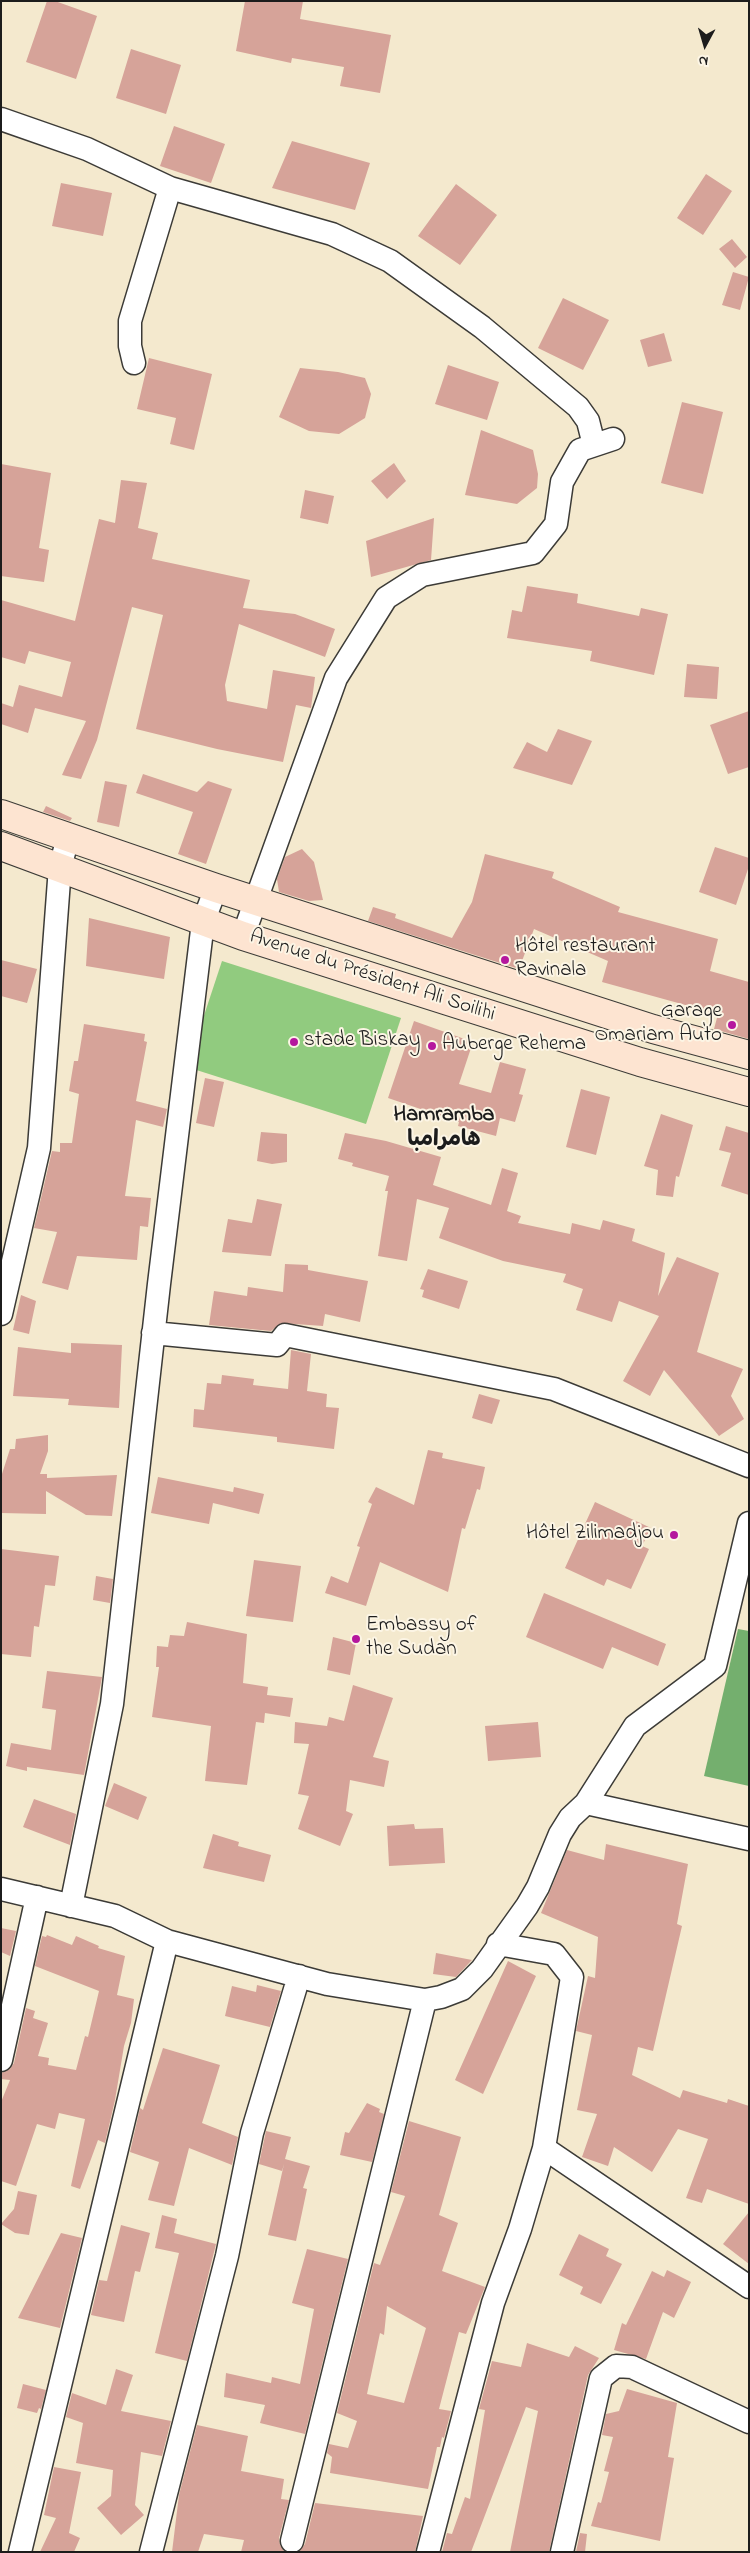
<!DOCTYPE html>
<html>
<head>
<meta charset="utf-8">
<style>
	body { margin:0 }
	#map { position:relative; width:750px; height:2553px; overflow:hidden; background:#f4e9ce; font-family:"Indie Flower",sans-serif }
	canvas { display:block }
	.frame { position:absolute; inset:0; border:2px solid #1c1c1c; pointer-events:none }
	.north { position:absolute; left:680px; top:20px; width:50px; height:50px; -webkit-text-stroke:4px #fcf5e5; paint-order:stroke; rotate:186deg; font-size:14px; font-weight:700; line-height:20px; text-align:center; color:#1c1c1c }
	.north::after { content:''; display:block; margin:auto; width:18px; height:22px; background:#1c1c1c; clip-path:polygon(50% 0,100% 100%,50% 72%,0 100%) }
</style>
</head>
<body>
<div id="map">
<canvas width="750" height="2553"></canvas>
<div class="frame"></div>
<div class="north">N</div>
</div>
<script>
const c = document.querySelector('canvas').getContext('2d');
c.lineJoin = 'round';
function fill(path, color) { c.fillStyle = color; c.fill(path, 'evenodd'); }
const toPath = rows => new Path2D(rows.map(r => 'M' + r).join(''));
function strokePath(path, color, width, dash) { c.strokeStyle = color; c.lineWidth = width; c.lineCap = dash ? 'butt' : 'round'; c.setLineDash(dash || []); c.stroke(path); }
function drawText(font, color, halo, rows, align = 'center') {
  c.font = font + ' "Indie Flower","Playpen Sans Arabic",sans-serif'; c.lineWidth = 4; c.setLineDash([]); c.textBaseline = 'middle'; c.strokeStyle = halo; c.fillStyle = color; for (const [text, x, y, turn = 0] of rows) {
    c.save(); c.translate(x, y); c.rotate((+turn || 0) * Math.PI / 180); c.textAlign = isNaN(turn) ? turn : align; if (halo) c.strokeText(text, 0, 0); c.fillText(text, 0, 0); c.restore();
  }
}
fill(toPath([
	[222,961,401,1018,366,1124,187,1067]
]), '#91cb7f');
fill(toPath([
	[738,1629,749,1631,749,1786,704,1776]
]), '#74af6e');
fill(toPath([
	[47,1,55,1,97,16,76,79,26,62],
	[245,1,303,1,300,19,391,35,380,93,340,86,344,67,292,58,291,63,236,51],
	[131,49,181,65,166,114,116,98],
	[174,126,225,144,211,183,160,166],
	[292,141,370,163,355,210,272,188],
	[706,174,732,191,703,235,677,218],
	[61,183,112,193,103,236,52,226],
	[456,184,497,215,460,265,418,236],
	[732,239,747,257,735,268,719,249],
	[733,272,749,277,740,310,722,305],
	[563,298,609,320,583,370,538,348],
	[664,333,672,361,648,367,640,340],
	[149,358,212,374,194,450,170,444,176,418,137,409],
	[448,365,499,382,487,420,435,404],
	[300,368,338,372,365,378,371,394,365,418,339,434,309,431,279,417],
	[682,402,723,412,703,494,661,483],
	[481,430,533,450,538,474,537,488,517,504,465,495],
	[394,463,406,481,387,499,371,481],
	[1,464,51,473,39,548,49,550,44,582,1,576],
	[121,480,147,483,138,528,158,533,152,559,250,580,243,608,295,614,335,629,325,657,239,624,225,685,227,701,267,709,273,670,315,677,311,708,296,705,283,762,217,749,136,729,163,615,132,607,97,740,81,779,62,775,86,721,35,708,28,733,1,724,1,703,13,707,19,685,62,697,71,662,29,651,25,664,1,657,1,600,75,621,99,519,115,523],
	[305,490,334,496,328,524,300,518],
	[434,518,431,560,371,577,366,541],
	[527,586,578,594,577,603,639,616,641,608,668,614,654,675,590,661,592,651,507,638,512,610,522,612],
	[687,664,719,667,717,699,684,697],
	[749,711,749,767,728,774,710,725],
	[558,729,592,741,572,785,513,768,527,742,547,752],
	[143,774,197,792,208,781,232,789,206,864,178,854,193,812,136,793],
	[105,781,127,785,119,827,97,822],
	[46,806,72,818,70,821,43,812],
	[715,847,749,858,749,866,736,905,699,892],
	[302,849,314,862,323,900,309,901,279,892,277,879,285,857],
	[485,854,554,872,552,878,620,907,618,912,718,939,710,971,749,982,749,1039,714,1029,718,1014,602,982,608,961,534,929,519,969,368,921,373,907,396,914,395,918,452,938,472,902],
	[89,918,170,937,164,979,86,966],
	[1,960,37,969,27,1003,1,996],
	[414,1021,473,1042,459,1084,491,1093,500,1062,526,1069,519,1094,523,1095,515,1122,500,1118,496,1136,458,1126,459,1122,388,1098],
	[84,1024,145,1034,144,1041,147,1042,136,1101,167,1109,163,1127,136,1120,125,1196,151,1198,148,1227,140,1226,137,1260,77,1256,68,1290,42,1283,57,1232,34,1228,52,1151,60,1152,60,1143,72,1143,79,1094,69,1091,74,1061,78,1061],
	[205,1078,224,1082,214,1127,196,1123],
	[581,1089,610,1097,596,1155,566,1147],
	[661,1114,693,1125,679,1177,676,1176,673,1197,656,1195,658,1170,644,1166],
	[726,1126,749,1133,749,1195,721,1186,731,1153,719,1150],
	[261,1132,287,1134,287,1162,272,1164,257,1161],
	[345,1133,386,1141,441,1157,433,1185,491,1205,502,1168,518,1173,507,1211,521,1216,518,1223,570,1234,572,1223,600,1230,603,1220,635,1229,632,1241,665,1253,658,1296,677,1257,719,1273,697,1352,743,1369,731,1396,744,1419,719,1436,664,1370,650,1396,623,1381,659,1316,619,1301,612,1322,576,1310,583,1289,563,1282,566,1274,503,1261,439,1238,449,1208,417,1199,407,1261,378,1256,388,1191,385,1191,389,1176,352,1166,353,1163,338,1159],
	[257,1199,282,1204,271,1256,222,1252,228,1219,252,1223],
	[285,1264,308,1265,308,1270,368,1281,360,1322,325,1314,323,1326,281,1323,271,1331,209,1325,214,1291,247,1296,248,1287,283,1292],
	[428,1269,468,1281,459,1309,422,1297,424,1290,420,1289],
	[21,1295,36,1301,29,1334,13,1330],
	[71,1343,122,1345,119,1408,68,1405,69,1399,13,1396,18,1347,71,1353],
	[291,1350,311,1354,307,1391,327,1394,326,1407,339,1408,334,1449,277,1442,277,1437,193,1427,194,1409,204,1410,207,1383,221,1384,222,1375,254,1379,253,1385,288,1389],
	[479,1394,500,1400,492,1424,472,1418],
	[48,1435,48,1451,40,1474,47,1474,47,1478,117,1475,112,1516,86,1515,46,1491,46,1514,1,1513,1,1477,10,1449,15,1449,16,1439],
	[428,1450,443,1453,442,1458,485,1467,480,1490,477,1489,465,1529,462,1528,448,1592,380,1562,366,1606,325,1593,331,1576,348,1583,360,1547,357,1546,372,1504,368,1502,376,1487,414,1505],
	[158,1477,233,1492,234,1487,264,1494,259,1514,213,1503,209,1524,151,1513],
	[595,1502,651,1528,642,1546,649,1549,631,1589,607,1579,604,1586,565,1568],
	[1,1549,59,1556,55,1586,45,1585,39,1627,34,1626,31,1657,1,1654],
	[254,1560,301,1566,293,1622,246,1616],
	[96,1576,113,1579,110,1603,93,1600],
	[544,1593,666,1644,658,1666,612,1647,603,1669,526,1637],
	[187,1622,247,1634,243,1683,268,1687,267,1695,293,1698,290,1717,265,1713,264,1723,256,1722,247,1785,205,1781,211,1726,152,1717,159,1667,156,1667,157,1646,168,1647,170,1635,184,1636],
	[333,1637,356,1643,350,1675,327,1670],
	[47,1671,102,1677,84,1775,27,1767,27,1771,6,1766,11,1743,51,1750,56,1710,42,1708],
	[353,1685,393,1698,373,1757,389,1761,384,1787,350,1780,346,1811,353,1814,340,1846,298,1829,309,1796,298,1794,309,1744,294,1743,295,1722,327,1726,329,1717,344,1721],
	[538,1722,541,1757,488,1761,485,1726],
	[114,1783,147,1797,138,1820,105,1806],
	[34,1799,76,1814,70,1845,23,1827],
	[414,1824,415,1829,443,1828,445,1863,389,1866,387,1826],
	[213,1834,239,1842,238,1846,271,1855,264,1882,203,1868],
	[606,1844,688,1864,677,1924,682,1926,653,2051,638,2047,632,2075,680,2098,683,2090,727,2103,728,2099,749,2106,749,2204,707,2189,702,2203,686,2198,708,2139,678,2129,652,2172,614,2147,608,2166,582,2157,597,2114,577,2110,592,2035,576,2031,588,1976,595,1978,598,1937,541,1913,567,1850,604,1860],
	[1,1928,16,1931,10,1956,1,1952],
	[47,1935,72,1945,76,1936,99,1946,98,1948,125,1956,117,1995,134,1999,131,2023,124,2046,115,2100,105,2143,98,2140,80,2189,71,2186,85,2119,59,2113,55,2129,37,2124,16,2186,1,2181,1,2102,10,2080,1,2079,1,2073,10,2069,14,2063,26,2008,35,2011,33,2018,48,2023,38,2056,49,2058,48,2065,76,2070,85,2036,88,2037,99,1991,35,1966,42,1936,46,1937],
	[436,1953,472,1960,471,1961,456,1977,433,1974],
	[508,1961,536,1976,483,2094,455,2080],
	[257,1985,281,1991,270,2027,225,2016,232,1986,256,1992],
	[163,2048,220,2065,202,2123,238,2137,232,2165,189,2148,174,2206,148,2200,159,2162,130,2152,140,2108,143,2110],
	[367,2103,380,2109,379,2112,384,2114,372,2162,340,2155,345,2132,349,2133],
	[409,2121,461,2137,439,2215,458,2223,442,2271,485,2287,466,2334,459,2332,439,2409,451,2411,444,2438,442,2437,440,2447,437,2447,428,2489,330,2473,332,2457,327,2453,329,2444,348,2448,357,2421,337,2413,374,2263,380,2265,405,2196,391,2192],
	[387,2306,426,2328,404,2403,367,2394,380,2333,384,2335],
	[266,2131,291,2137,285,2159,310,2166,303,2188,307,2189,296,2241,268,2235,284,2164,282,2171,259,2164],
	[18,2191,37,2195,29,2235,15,2233,1,2224,14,2209],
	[749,2212,749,2264,723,2244],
	[162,2215,177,2219,174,2233,216,2244,187,2361,155,2353,179,2253,155,2248],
	[121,2225,150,2233,140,2272,135,2271,124,2322,91,2315,99,2280,107,2281],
	[61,2233,82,2238,60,2328,18,2318],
	[579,2234,609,2249,606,2256,622,2264,601,2304,580,2294,583,2287,559,2275],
	[307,2249,348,2259,305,2434,260,2423,265,2405,224,2397,226,2373,271,2383,272,2377,300,2384,314,2309,292,2303],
	[667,2270,691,2282,674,2318,663,2312,646,2359,614,2350,622,2323,626,2325,652,2271,664,2277],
	[527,2343,569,2357,575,2346,599,2358,588,2375,549,2552,510,2552,538,2411,526,2407,471,2552,442,2552,447,2533,452,2534,465,2497,470,2499,485,2410,479,2409,492,2361,521,2367],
	[116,2369,133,2375,121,2411,171,2421,162,2456,141,2452,135,2505,144,2515,121,2535,97,2508,111,2496,113,2470,76,2463,83,2423,66,2417,72,2393,106,2405],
	[23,2384,46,2390,41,2409,39,2408,37,2413,17,2408],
	[627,2389,677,2403,668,2457,674,2458,660,2541,591,2526,598,2502,601,2503,609,2472,604,2471,613,2437,602,2435,606,2414,619,2411],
	[197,2425,248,2436,241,2471,284,2479,281,2499,289,2500,279,2538,280,2545,285,2552,241,2552,244,2540,204,2534,198,2552,172,2552,179,2495],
	[54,2467,81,2472,69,2533,80,2538,74,2552,40,2552,56,2518,44,2515],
	[315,2503,423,2516,415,2552,299,2552,305,2544],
	[580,2533,587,2534,585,2552,576,2552]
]), '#d6a399');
const street = toPath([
	[1,119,87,149,170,188,332,234,390,261,482,327,578,407,588,421,594,445],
	[134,363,130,346,130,321,170,188],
	[243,936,336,678,386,598,422,575,533,553,556,524,562,482,580,450,613,439],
	[1,1314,39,1148,60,867,68,838],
	[153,1333,277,1345,285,1335,554,1389,749,1466],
	[586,1803,749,1839],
	[1,1889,115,1916,167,1941,327,1984,425,2000,441,1997,462,1989,482,1969,527,1906,538,1887,560,1834,570,1818,586,1803,635,1726,715,1666,749,1523],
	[71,1906,112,1704,159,1284,203,922,216,888],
	[1,2060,37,1897],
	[544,2148,749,2287],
	[292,2541,425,2000],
	[20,2552,167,1941],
	[151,2552,227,2256,252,2133,299,1976],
	[428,2552,493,2303,520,2229,544,2148,572,1977,554,1954,498,1944],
	[562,2552,601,2378,616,2366,632,2367,749,2422]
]);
const secondary = toPath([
	[1,814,216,888,653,1029,749,1055],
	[1,846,243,936,640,1062,749,1092]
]);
strokePath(street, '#3c3b37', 25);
strokePath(secondary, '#3c3b37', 30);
strokePath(street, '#fff', 22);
strokePath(secondary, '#fde4d1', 28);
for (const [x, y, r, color] of [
	[505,960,5,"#b5179e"],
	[732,1025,5,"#b5179e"],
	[294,1042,5,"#b5179e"],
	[432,1046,5,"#b5179e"],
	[674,1535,5,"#b5179e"],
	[356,1639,5,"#b5179e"]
]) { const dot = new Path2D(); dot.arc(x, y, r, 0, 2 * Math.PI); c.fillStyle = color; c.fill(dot); strokePath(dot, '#fcf5e5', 2); }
drawText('21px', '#1c1c1c', '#fcf5e5', [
	["Hôtel restaurant",515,948],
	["Ravinala",515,972],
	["Garage",722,1013,"right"],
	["Omariam Auto",722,1037,"right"],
	["stade Biskay",304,1042],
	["Auberge Rehema",442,1046],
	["Hôtel Zilimadjou",664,1535,"right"],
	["Embassy of",366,1627],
	["the Sudan",366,1651]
], 'left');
drawText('21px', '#1c1c1c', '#fcf5e5', [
	["Avenue du Président Ali Soilihi",372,977,18]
]);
drawText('bold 22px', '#1c1c1c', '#fcf5e5', [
	["Hamramba",444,1116],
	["هامرامبا",444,1141]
]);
</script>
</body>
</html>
